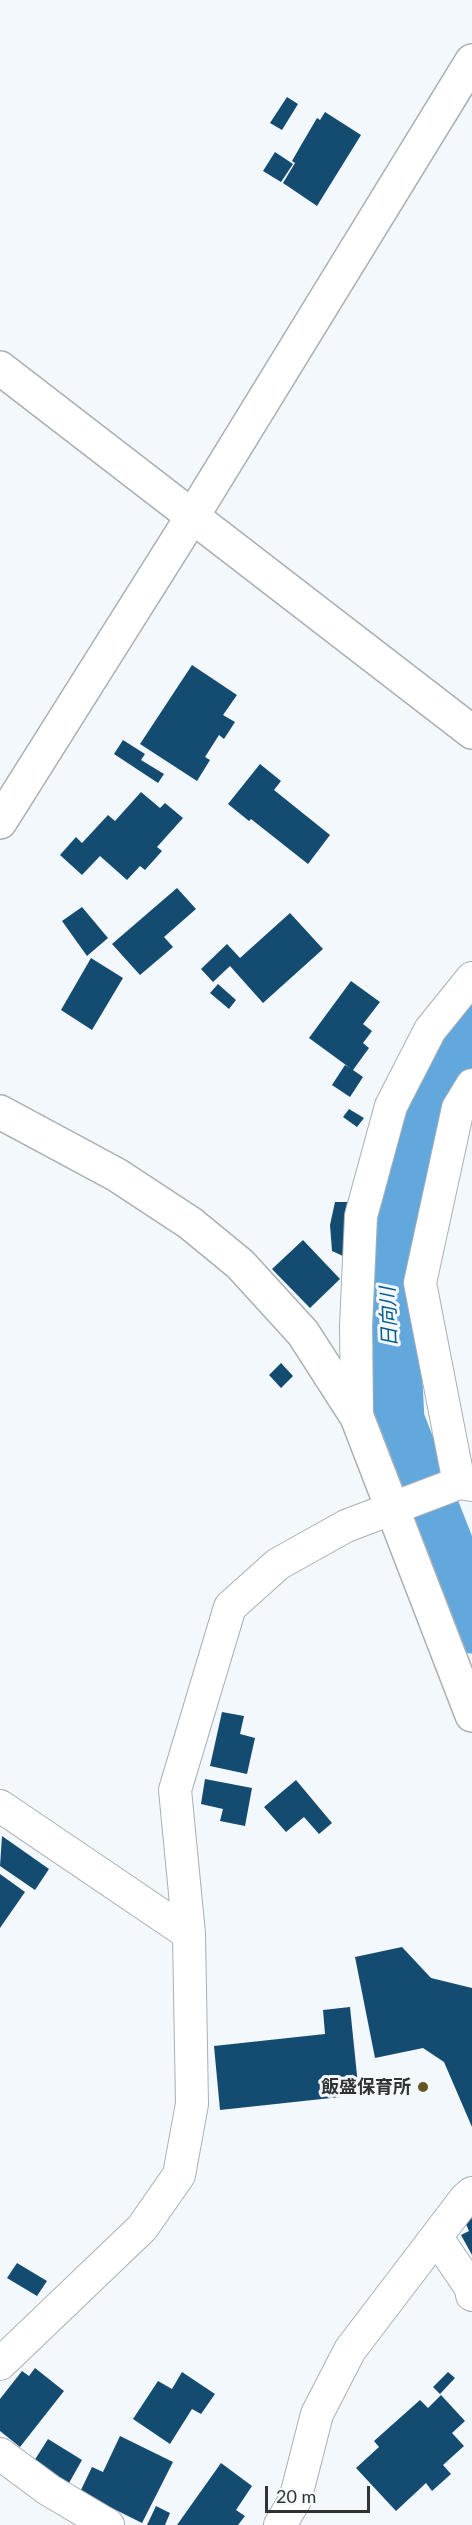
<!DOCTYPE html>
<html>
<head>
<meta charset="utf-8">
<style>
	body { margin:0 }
	#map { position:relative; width:472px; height:2525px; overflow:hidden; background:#f2f8fc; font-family:Lato,sans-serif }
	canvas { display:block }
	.scale { position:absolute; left:265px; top:2486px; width:105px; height:27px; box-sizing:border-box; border:3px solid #303334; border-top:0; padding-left:8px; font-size:18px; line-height:21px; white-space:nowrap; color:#303334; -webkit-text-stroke:4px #f2f8fc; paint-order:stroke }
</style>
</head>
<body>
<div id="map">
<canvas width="472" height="2525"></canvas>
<div class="scale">20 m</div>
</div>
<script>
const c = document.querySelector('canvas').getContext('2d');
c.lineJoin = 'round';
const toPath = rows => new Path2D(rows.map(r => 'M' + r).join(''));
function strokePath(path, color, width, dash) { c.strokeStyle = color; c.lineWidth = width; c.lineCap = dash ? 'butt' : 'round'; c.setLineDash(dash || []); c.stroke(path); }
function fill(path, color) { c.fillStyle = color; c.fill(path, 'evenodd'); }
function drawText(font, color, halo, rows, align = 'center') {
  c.font = font + ' Lato,"Noto Sans JP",sans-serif'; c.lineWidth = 6; c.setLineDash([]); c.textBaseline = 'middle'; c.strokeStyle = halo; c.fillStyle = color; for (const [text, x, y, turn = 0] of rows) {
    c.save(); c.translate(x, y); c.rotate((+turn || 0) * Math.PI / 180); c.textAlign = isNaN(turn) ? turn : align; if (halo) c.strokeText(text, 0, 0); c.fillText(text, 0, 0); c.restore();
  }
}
strokePath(toPath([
	[472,1019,429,1076,402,1139,388,1211,387,1301,393,1421,472,1622]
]), '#63a8dd', 63);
fill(toPath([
	[287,97,298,104,282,130,270,123],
	[325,112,361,135,317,206,283,183,295,163,292,161,300,147,317,118,320,120],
	[275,152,293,164,281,182,263,171],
	[192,665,237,695,223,715,235,722,224,739,219,735,205,757,210,760,197,781,140,744],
	[123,740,145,754,141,760,164,774,158,783,114,754],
	[260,764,281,781,274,790,330,835,308,864,251,819,249,821,228,804],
	[141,792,160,808,165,803,183,818,157,847,162,851,145,870,140,866,127,880,100,856,82,875,60,855,76,837,82,843,108,815,115,821],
	[177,888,196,909,164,937,173,947,140,975,112,944],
	[82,907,108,938,87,956,62,921],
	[290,913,323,949,263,1003,230,966,213,982,201,969,227,944,240,958],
	[91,958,123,978,92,1030,61,1010],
	[351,981,380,1002,363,1024,372,1031,363,1043,369,1048,353,1070,363,1077,350,1097,332,1085,345,1065,350,1068,309,1038],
	[218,984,236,1000,229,1009,210,993],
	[349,1109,364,1118,357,1127,343,1117],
	[335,1202,347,1202,343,1256,332,1251,330,1225],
	[303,1240,340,1279,310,1308,272,1269],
	[281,1363,293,1376,281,1388,269,1375],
	[222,1712,244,1716,240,1734,255,1738,247,1774,210,1766],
	[205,1779,252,1788,245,1826,220,1821,223,1809,201,1804],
	[296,1780,332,1823,319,1834,304,1817,286,1832,264,1807],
	[2,1836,49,1869,35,1890,0,1866],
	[0,1874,25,1892,0,1928],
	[402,1947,431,1978,472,1988,472,2127,444,2062,423,2048,375,2058,355,1957],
	[350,2007,359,2095,220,2110,214,2046,325,2034,323,2010],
	[472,2218,472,2255,461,2235,469,2231,465,2222],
	[17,2263,47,2281,37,2296,7,2278],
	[35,2368,64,2391,20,2447,0,2431,0,2399,22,2371,29,2376],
	[182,2372,215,2394,201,2414,192,2409,170,2444,133,2419,158,2381,172,2389],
	[448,2372,455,2378,440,2394,433,2387],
	[441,2395,465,2421,452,2433,464,2446,443,2465,451,2474,432,2491,426,2483,396,2511,356,2468,379,2447,374,2441,420,2400,428,2408],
	[120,2436,173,2462,142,2523,80,2492,92,2467,103,2472],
	[48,2439,82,2460,69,2483,34,2461],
	[221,2463,252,2486,236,2510,245,2516,238,2525,177,2525],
	[156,2506,170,2513,165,2525,147,2525]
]), '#144b70');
const street = toPath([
	[472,1085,458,1108,420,1283,459,1483,472,1485],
	[357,1417,356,1326,361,1216,391,1106,430,1030,472,978],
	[0,1806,189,1934],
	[437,2238,471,2288,472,2295],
	[0,2364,142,2228,179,2175,192,2104,189,1934,175,1790,230,1607,278,1564,346,1526,459,1483],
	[0,2454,49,2490,108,2525],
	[280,2525,295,2500,317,2414,350,2350,465,2199,472,2193]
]);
const secondary = toPath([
	[0,368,472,732],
	[0,822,192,517,472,61],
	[0,1112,117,1175,190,1223,240,1264,303,1333,357,1417,472,1715]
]);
strokePath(street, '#aaafb3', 34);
strokePath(secondary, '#aaafb3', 36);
strokePath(street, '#fff', 32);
strokePath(secondary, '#fff', 33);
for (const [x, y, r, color] of [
	[423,2087,6,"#645623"]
]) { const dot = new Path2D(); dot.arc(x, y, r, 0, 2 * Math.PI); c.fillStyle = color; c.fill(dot); strokePath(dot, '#f2f8fc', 2); }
drawText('bold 18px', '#303334', '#f2f8fc', [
	["飯盛保育所",411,2087]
], 'right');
drawText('italic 20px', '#085c8e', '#f2f8fc', [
	["日向川",389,1317,-92]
]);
</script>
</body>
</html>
